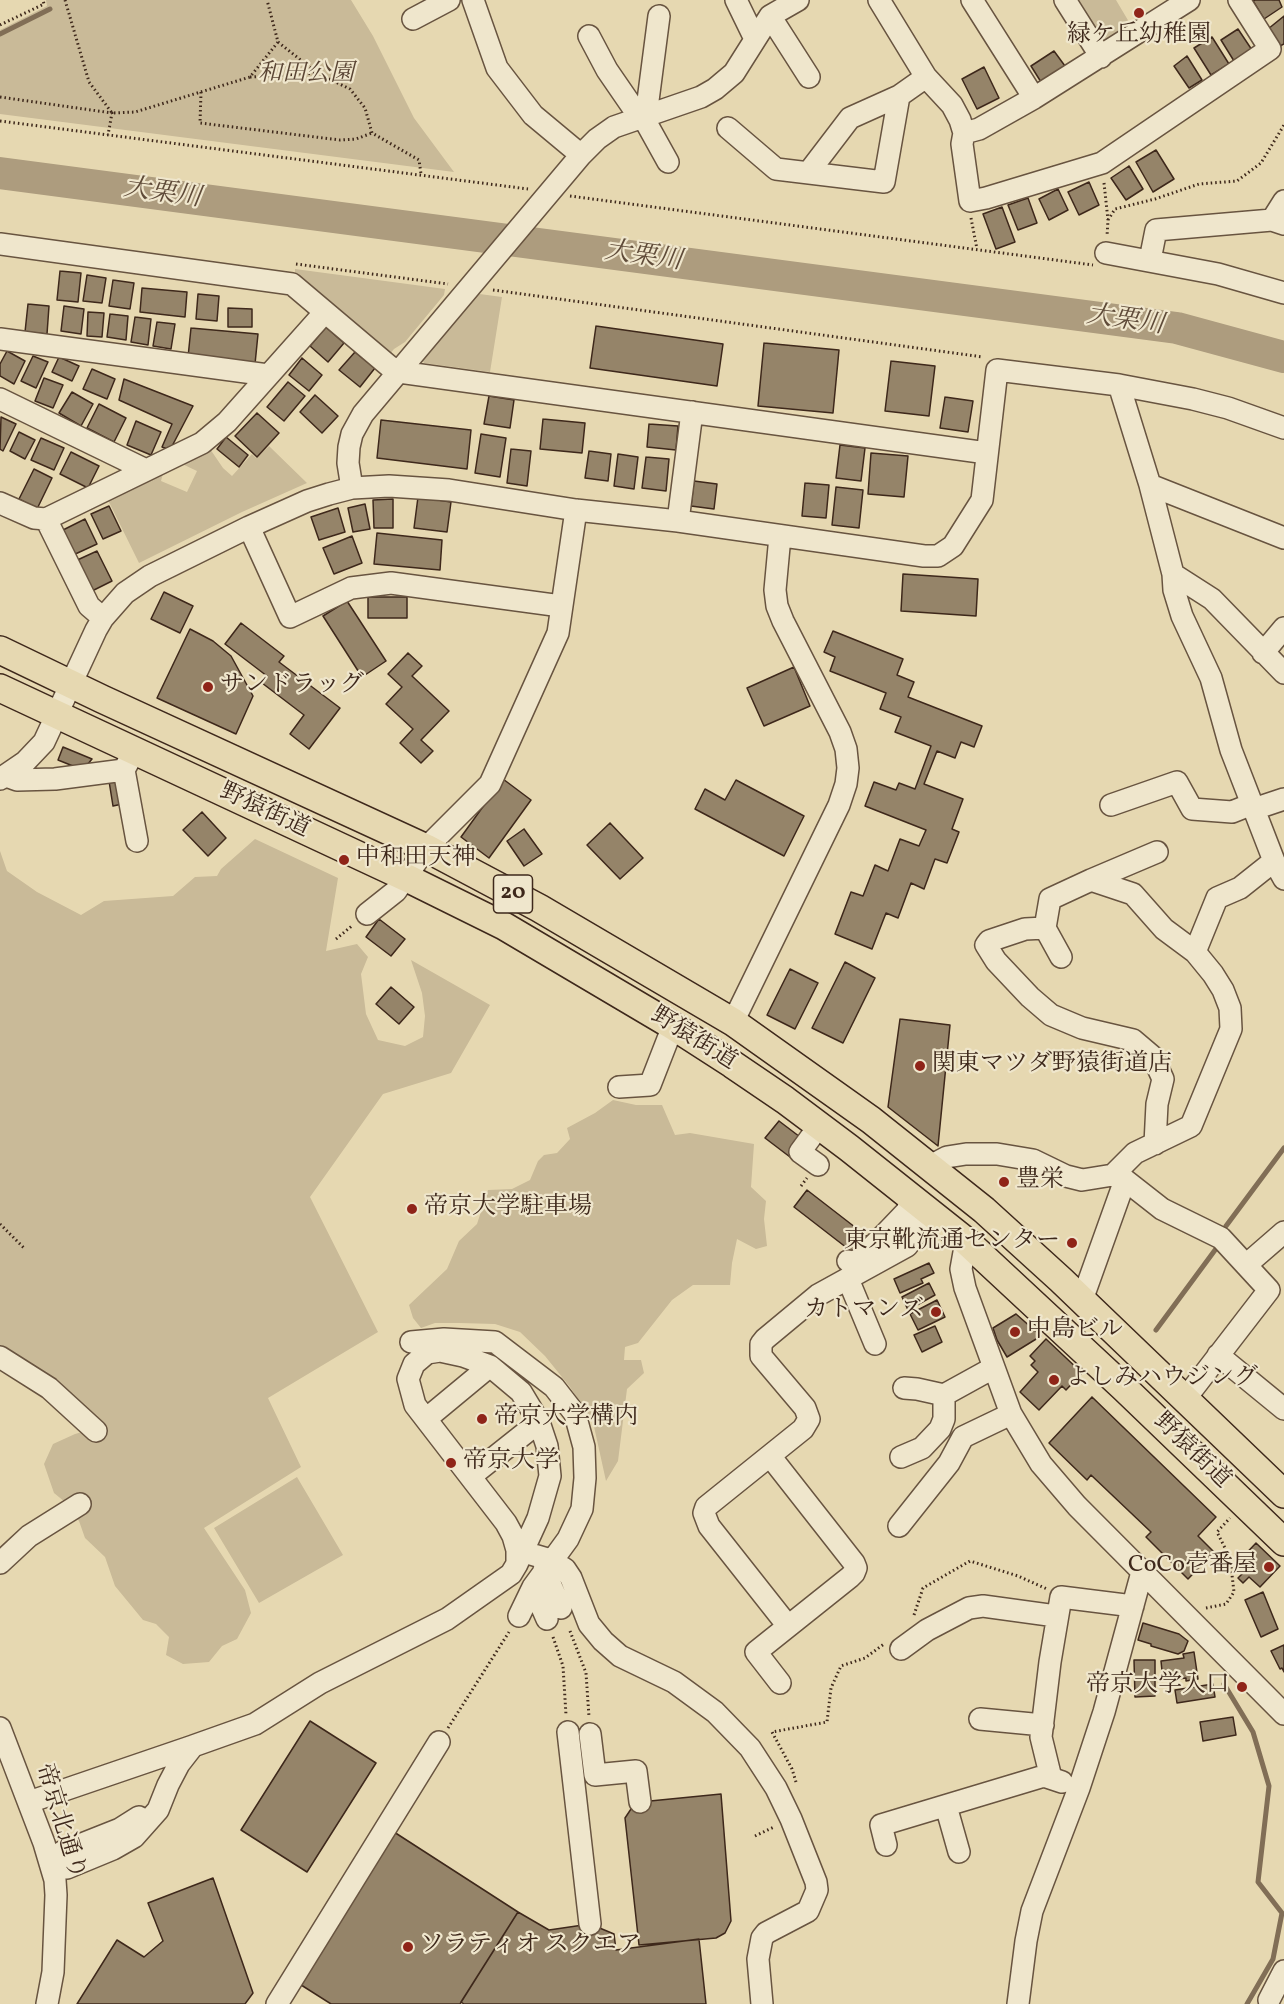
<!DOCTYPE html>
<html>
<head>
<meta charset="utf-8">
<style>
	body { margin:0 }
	canvas { display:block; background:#e6d8b1 }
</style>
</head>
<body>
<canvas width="1284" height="2004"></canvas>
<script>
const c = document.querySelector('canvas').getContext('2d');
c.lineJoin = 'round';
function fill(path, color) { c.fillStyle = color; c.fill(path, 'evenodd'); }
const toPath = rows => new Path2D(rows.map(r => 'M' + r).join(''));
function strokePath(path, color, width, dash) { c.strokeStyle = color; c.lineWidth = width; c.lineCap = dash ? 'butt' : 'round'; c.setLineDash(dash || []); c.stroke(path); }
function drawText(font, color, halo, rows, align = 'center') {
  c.font = font + ' Vollkorn,"Noto Serif JP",serif'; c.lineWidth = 4.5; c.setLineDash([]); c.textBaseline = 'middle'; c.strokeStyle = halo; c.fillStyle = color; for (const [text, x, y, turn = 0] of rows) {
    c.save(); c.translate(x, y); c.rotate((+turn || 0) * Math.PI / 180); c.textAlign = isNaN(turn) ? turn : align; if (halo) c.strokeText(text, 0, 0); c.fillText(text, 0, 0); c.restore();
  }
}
fill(toPath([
	[46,0,351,0,373,36,414,118,454,172,0,114,0,30,47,6],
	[1074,0,1116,0,1132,27,1108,43,1100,40],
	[295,269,445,289,444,295,405,342,394,349,389,355,325,302,295,274],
	[472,293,502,297,490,372,424,363,421,357],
	[208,446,223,468,232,476,252,454,256,458,269,446,307,483,242,512,139,563,107,498,164,469,161,481,187,492,197,471,178,462],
	[255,839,338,878,326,951,357,944,368,957,361,974,366,1014,378,1040,405,1046,423,1037,425,1016,422,993,411,960,490,1005,451,1073,383,1094,310,1197,378,1332,268,1398,301,1467,204,1528,245,1590,251,1613,237,1639,222,1646,209,1662,183,1664,166,1655,169,1637,156,1624,143,1620,115,1586,105,1557,85,1538,79,1521,65,1502,54,1493,44,1464,53,1444,75,1434,101,1427,0,1351,0,851,7,871,37,892,81,915,104,901,173,896,195,877,217,876,221,869],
	[613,1100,636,1105,662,1105,675,1135,690,1133,754,1144,751,1187,766,1201,764,1219,767,1246,756,1249,737,1239,732,1263,730,1285,693,1285,672,1300,638,1343,625,1347,624,1360,641,1360,644,1373,627,1389,618,1461,606,1481,593,1422,570,1387,545,1356,520,1332,495,1324,459,1323,435,1323,421,1328,413,1318,409,1305,447,1269,459,1241,477,1224,488,1190,512,1189,530,1180,538,1161,544,1155,557,1153,570,1139,567,1128,595,1113],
	[297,1477,343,1555,259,1603,214,1528]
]), '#c9ba98');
strokePath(toPath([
	[0,34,50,9],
	[1226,1226,1284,1148],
	[1156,1330,1218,1246],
	[1224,1684,1253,1732,1269,1786,1258,1882,1282,1913,1273,1959,1247,2004]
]), '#816e56', 5);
strokePath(toPath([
	[0,173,1177,328,1284,357]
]), '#ad9c7e', 32);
const building = toPath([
	[1255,0,1279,0,1282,7,1264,19,1253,1,1255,0],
	[1284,16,1284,44,1280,46,1268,29,1284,16],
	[1238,29,1252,50,1234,61,1221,40,1238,29],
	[1212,37,1229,64,1211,75,1194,48,1212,37],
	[1054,51,1065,66,1041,82,1031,66,1054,51],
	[1187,56,1202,80,1189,88,1174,66,1187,56],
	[984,67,999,98,977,109,962,79,984,67],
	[1156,150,1174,179,1153,192,1136,162,1156,150],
	[1129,166,1143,189,1126,200,1111,178,1129,166],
	[1089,182,1099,205,1079,215,1068,192,1089,182],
	[1058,189,1068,210,1049,220,1039,199,1058,189],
	[1028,198,1037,223,1018,230,1008,205,1028,198],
	[1002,207,1015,242,996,249,983,214,1002,207],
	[60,271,81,273,78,302,57,300,60,271],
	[87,275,106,278,102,303,83,301,87,275],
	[113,280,134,283,130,309,109,306,113,280],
	[142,288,187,292,185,317,140,312,142,288],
	[198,294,219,296,217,321,196,319,198,294],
	[28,304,49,306,47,334,25,332,28,304],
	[64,306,84,309,81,334,61,331,64,306],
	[228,308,252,309,252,327,228,327,228,308],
	[88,312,104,313,102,337,87,336,88,312],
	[110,314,128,316,126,340,107,337,110,314],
	[135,317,151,319,148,345,131,342,135,317],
	[157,322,175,324,171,349,153,346,157,322],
	[596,326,723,344,717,386,590,368,596,326],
	[326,327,344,343,328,362,310,346,326,327],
	[191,328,258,334,255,364,188,357,191,328],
	[764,343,839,350,833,413,758,406,764,343],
	[7,351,25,361,14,384,0,376,0,364,7,351],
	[355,352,375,368,360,387,339,370,355,352],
	[33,356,48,362,36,388,21,381,33,356],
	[59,357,79,366,72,381,52,372,59,357],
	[302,358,322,375,309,391,289,375,302,358],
	[891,361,935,366,929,416,885,411,891,361],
	[92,369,115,379,107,399,83,389,92,369],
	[44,378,63,385,53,408,35,401,44,378],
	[124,379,193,406,170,450,162,447,172,424,119,400,124,379],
	[288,382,305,396,284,421,267,407,288,382],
	[72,392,93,404,81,426,59,413,72,392],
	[315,395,338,416,322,433,300,412,315,395],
	[489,396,514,400,510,428,484,424,489,396],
	[945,397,973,401,968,432,940,428,945,397],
	[99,404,126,418,114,442,87,428,99,404],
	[257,413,279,433,257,457,235,436,257,413],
	[1,417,16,424,3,451,0,449,1,417],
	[543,419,585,423,582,453,540,449,543,419],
	[381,420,471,430,467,469,377,458,381,420],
	[136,421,161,432,151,455,127,445,136,421],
	[649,424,678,426,676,450,647,447,649,424],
	[19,432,35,440,25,459,10,451,19,432],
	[481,434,506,438,500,477,475,473,481,434],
	[226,437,248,455,239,467,217,449,226,437],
	[41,438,64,448,54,470,31,460,41,438],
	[840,445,865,448,861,481,836,478,840,445],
	[511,449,531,451,527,486,507,483,511,449],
	[589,451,611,454,608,481,585,478,589,451],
	[71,452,99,466,88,488,60,474,71,452],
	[871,453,908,456,904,497,868,494,871,453],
	[618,454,638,457,634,489,614,486,618,454],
	[646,457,669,459,666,491,642,488,646,457],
	[34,469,52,478,37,509,19,499,34,469],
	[694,481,717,484,714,509,691,506,694,481],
	[805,483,829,485,826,518,802,516,805,483],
	[836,487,863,490,859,528,832,525,836,487],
	[418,497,451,502,447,532,414,528,418,497],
	[393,499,393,528,374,528,373,500,393,499],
	[365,504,370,529,353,532,348,508,365,504],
	[109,506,121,531,103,539,91,514,109,506],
	[338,508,345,532,319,540,311,517,338,508],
	[85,519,97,544,71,556,59,532,85,519],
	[377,533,442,540,440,570,374,564,377,533],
	[352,536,362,563,334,574,323,548,352,536],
	[97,551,112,581,88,593,73,562,97,551],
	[903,574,978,579,976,616,901,611,903,574],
	[164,592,193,606,180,633,151,619,164,592],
	[368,597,407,597,407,618,368,618,368,597],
	[347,601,386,661,362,677,323,616,347,601],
	[241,623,284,656,279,662,340,708,309,749,290,734,304,715,262,683,267,676,225,644,241,623],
	[190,629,213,641,231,656,253,696,236,734,157,698,190,629],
	[833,631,903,659,897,675,914,682,908,697,982,726,974,747,961,742,955,758,937,751,924,784,963,799,952,829,959,832,947,863,935,859,924,889,911,883,898,918,886,913,872,949,835,934,851,892,863,896,875,865,888,871,900,839,919,846,926,830,865,806,874,782,896,790,899,783,915,789,931,746,895,732,901,717,880,709,886,693,830,671,835,657,824,652,833,631],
	[408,653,422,666,412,676,449,711,421,740,433,751,421,763,400,743,413,729,386,704,402,687,388,674,408,653],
	[794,667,810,706,764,726,747,688,794,667],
	[63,747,92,759,83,770,58,760,63,747],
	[123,779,127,803,113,806,109,781,123,779],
	[503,779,531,800,489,858,461,837,503,779],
	[736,780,804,816,784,856,695,809,705,789,725,800,736,780],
	[202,812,226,838,208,856,183,830,202,812],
	[610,823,643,858,620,879,587,845,610,823],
	[524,829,542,854,524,866,507,841,524,829],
	[379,919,405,939,391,956,366,937,379,919],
	[845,962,875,978,843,1043,812,1028,845,962],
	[790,969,818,983,795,1029,767,1015,790,969],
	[391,987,414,1007,399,1024,376,1004,391,987],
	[900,1019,950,1025,938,1146,888,1107,900,1019],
	[779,1121,804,1140,790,1157,765,1138,779,1121],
	[807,1190,869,1238,856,1255,794,1207,807,1190],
	[929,1263,934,1273,921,1279,923,1283,900,1293,894,1279,929,1263],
	[929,1283,935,1295,908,1310,902,1297,929,1283],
	[937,1300,945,1317,918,1330,910,1314,937,1300],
	[1016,1314,1041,1336,1007,1357,997,1340,993,1328,1016,1314],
	[935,1326,942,1342,922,1352,914,1335,935,1326],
	[1046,1339,1082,1373,1066,1390,1062,1386,1039,1410,1020,1392,1038,1372,1031,1365,1035,1361,1030,1356,1046,1339],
	[1092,1397,1216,1517,1198,1536,1214,1552,1188,1579,1146,1537,1151,1532,1091,1475,1087,1480,1049,1443,1092,1397],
	[1256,1543,1280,1566,1260,1587,1249,1577,1243,1583,1238,1578,1244,1572,1236,1564,1256,1543],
	[1263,1592,1278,1629,1261,1637,1245,1600,1263,1592],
	[1143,1623,1179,1634,1188,1641,1184,1651,1178,1654,1151,1646,1151,1644,1138,1640,1143,1623],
	[1284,1645,1284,1672,1282,1668,1280,1669,1271,1651,1284,1645],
	[1194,1652,1198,1679,1186,1681,1186,1678,1163,1681,1161,1661,1184,1658,1183,1654,1194,1652],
	[1134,1660,1155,1660,1155,1696,1135,1697,1134,1660],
	[1213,1684,1215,1697,1177,1703,1175,1690,1213,1684],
	[1233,1717,1236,1735,1203,1741,1200,1722,1233,1717],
	[310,1721,376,1763,307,1872,241,1830,310,1721],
	[721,1794,731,1921,725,1933,716,1938,639,1945,625,1818,633,1806,640,1802,721,1794],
	[394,1832,518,1912,460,2004,331,2004,298,1983,394,1832],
	[213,1878,253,1993,245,2004,77,2004,117,1940,144,1957,163,1941,148,1903,213,1878],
	[518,1912,549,1930,590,1924,614,1934,616,1950,699,1939,706,2004,464,2004,461,2002,518,1912]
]);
fill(building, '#958469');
strokePath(building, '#3e281b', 1.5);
const minor = toPath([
	[473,0,497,68,533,115,581,155],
	[736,0,755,39],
	[879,0,926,77,952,105,960,120,964,133,962,144,970,201,986,198,1102,163,1270,49,1239,0],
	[972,0,1034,98],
	[1065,0,1101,57],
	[770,16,809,77],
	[413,19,449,0],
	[589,36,607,70,640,118],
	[646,116,659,16],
	[643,117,668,162],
	[728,128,776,169,884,182,899,96],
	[964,133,979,129,1034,98,1189,0],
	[808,173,850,118,899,96,926,77],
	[1272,220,1284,201],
	[0,244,292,284,389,366,399,372,987,453],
	[1106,253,1218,274,1284,293],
	[1150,260,1156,230,1272,220,1284,224],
	[0,339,268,375],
	[1119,385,1150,485,1173,574,1212,599,1284,673],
	[0,399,146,470],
	[1150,485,1284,538],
	[352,488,348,463,349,447,352,434,363,414,581,155,597,139,614,127,701,97,715,89,734,73,770,16,798,0],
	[0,503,34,518,46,519,202,443,227,422,325,312],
	[46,519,89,606,103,618],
	[678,521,692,412],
	[249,527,290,617,351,588,391,583,561,606],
	[1173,574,1174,590,1182,616,1211,678,1231,750,1274,861,1284,879],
	[1263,653,1284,628],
	[131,757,124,770,137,841],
	[6,776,17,780,55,779,124,770],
	[0,779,25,762,44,742,96,630,103,618,125,593,150,576,249,527,307,501,329,494,352,488,389,486,449,490,576,510,678,521,924,556,938,556,953,546,982,500,997,370,1119,385,1193,399,1228,408,1284,428],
	[1111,805,1177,782,1192,809,1232,812,1252,804],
	[1254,809,1284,799],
	[1091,880,1157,852],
	[367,914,396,891,426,848,490,784,558,633,576,510],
	[1045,928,1025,929,989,941,986,945,996,961,1030,997,1051,1015,1082,1028,1133,1040,1153,1057,1163,1079,1157,1104,1155,1144],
	[1195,952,1217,898,1240,888,1274,861],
	[1061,957,1045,928,1050,899,1091,880,1133,894,1164,929,1195,952,1213,974,1223,990,1230,1008,1231,1029,1191,1126,1135,1153,1113,1175],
	[733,1022,839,805,846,784,848,768,846,749,840,732,783,621,777,606,775,590,780,536],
	[619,1087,650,1085,673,1026],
	[811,1137,800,1152,818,1165],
	[930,1166,947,1157,966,1154,997,1154,1033,1160,1066,1176,1082,1180,1113,1175,1125,1180,1162,1209,1221,1238,1269,1290,1185,1399],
	[966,1241,961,1269,965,1288,1011,1414,1041,1464,1077,1506,1284,1714],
	[848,1261,854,1262,861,1258,885,1234,907,1211,912,1197],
	[1246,1265,1284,1232],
	[848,1279,875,1344],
	[1082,1300,1125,1180],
	[411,1342,444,1339,495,1342,554,1387,575,1414,584,1447,585,1478,582,1509,568,1539,533,1587,519,1616],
	[1218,1355,1284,1409],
	[0,1357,49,1388,96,1431],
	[904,1388,917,1389,944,1395,993,1368],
	[426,1419,490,1366],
	[770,1456,854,1563,856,1568,854,1573,850,1577,756,1652,780,1683],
	[901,1457,922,1448,940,1429,944,1419,944,1395],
	[471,1476,539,1422],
	[899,1526,949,1463,963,1437,1011,1414],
	[517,1550,551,1560,565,1569,571,1578,589,1624,603,1641,620,1656,674,1682,715,1712,750,1748,776,1788,791,1819,816,1882,817,1890,808,1911,766,1933,762,1938,758,1959,762,2004],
	[0,1563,29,1536,80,1504],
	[544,1570,561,1608],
	[533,1587,547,1619],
	[788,1626,709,1526,704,1513,706,1507,803,1429,809,1419,805,1408,761,1356,761,1344,765,1339,818,1295,907,1246,914,1237,925,1207],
	[901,1649,927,1630,969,1608,983,1606,1056,1616],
	[980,1719,1043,1725],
	[0,1728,44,1843,55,1880,56,1895,53,1972,47,2004],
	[568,1732,590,1924],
	[590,1734,595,1775,636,1771,640,1802],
	[1051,1778,1041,1737,1050,1662,1061,1597,1133,1606],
	[29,1802,193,1746],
	[946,1806,959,1852],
	[886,1845,881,1825,1044,1776,1062,1782],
	[51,1865,67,1868,113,1849,134,1837,158,1810,168,1785,179,1764,193,1746,255,1724,320,1683,447,1619,511,1574,517,1564,538,1518,550,1476,547,1446,539,1422,521,1392,490,1366,463,1356,440,1351,427,1353,414,1364,408,1379,415,1405,506,1523,513,1536,517,1550,517,1564],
	[51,1865,62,1852,120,1829,139,1817],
	[1269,2000,1284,1971],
	[277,2004,439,1742],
	[1018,2004,1026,1941,1032,1911,1079,1788,1104,1712,1142,1572]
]);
const major = toPath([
	[0,650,102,699,426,848,539,908,733,1022,871,1120,984,1210,1061,1280,1284,1494],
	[0,688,407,878,504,926,673,1026,732,1064,785,1100,849,1148,966,1241,1124,1388,1284,1542]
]);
strokePath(minor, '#685440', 24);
strokePath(major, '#3e281b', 30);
strokePath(toPath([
	[65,0,89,82,112,113,135,112,250,77,278,42,267,0],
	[0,25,44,4,43,0],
	[278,42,317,73,350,89,365,108,372,133,419,160,421,174],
	[250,77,317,73],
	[201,92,200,123,340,140,356,139,372,133],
	[0,97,112,113,108,135],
	[0,121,528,189],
	[1104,183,1108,220,1107,236],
	[570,196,1093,265],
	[971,218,977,249],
	[1108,220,1115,209,1155,199,1199,184,1237,181,1261,163,1284,125],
	[296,264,448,284],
	[493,290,983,357],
	[336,939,353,925],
	[801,1186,807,1178],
	[0,1224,24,1248],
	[1206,1608,1226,1604,1234,1592,1230,1558,1217,1532,1230,1518],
	[914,1615,923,1588,970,1561,1018,1576,1047,1589],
	[570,1631,586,1673,589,1717],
	[553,1637,563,1666,566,1715],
	[448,1728,509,1632],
	[796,1782,792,1769,772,1732,827,1722,831,1688,841,1666,865,1658,884,1644],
	[755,1836,774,1827]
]), '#3e281b', 3, [1.5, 3]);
strokePath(minor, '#efe6cc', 21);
strokePath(major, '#e6d8b1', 27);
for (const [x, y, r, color] of [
	[1139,13,6,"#8f2418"],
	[208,687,6,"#8f2418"],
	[344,860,6,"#8f2418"],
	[920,1066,6,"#8f2418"],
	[1004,1182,6,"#8f2418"],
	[412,1209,6,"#8f2418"],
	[1072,1243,6,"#8f2418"],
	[936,1312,6,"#8f2418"],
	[1015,1332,6,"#8f2418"],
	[1054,1380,6,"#8f2418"],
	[482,1419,6,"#8f2418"],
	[451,1463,6,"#8f2418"],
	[1269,1567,6,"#8f2418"],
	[1242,1687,6,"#8f2418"],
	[408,1947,6,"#8f2418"]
]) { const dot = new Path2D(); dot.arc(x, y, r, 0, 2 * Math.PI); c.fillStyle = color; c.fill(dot); strokePath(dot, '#efe6cc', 2); }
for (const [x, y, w] of [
	[513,894,39]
]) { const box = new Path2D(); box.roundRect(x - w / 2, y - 19, w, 38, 4.5); c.fillStyle = '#efe6cc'; c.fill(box); strokePath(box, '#3e281b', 1.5); }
drawText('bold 22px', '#3e281b', null, [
	["20",513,894]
]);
drawText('24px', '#3e281b', '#efe6cc', [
	["緑ケ丘幼稚園",1139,37,"center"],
	["サンドラッグ",220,687],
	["中和田天神",356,860],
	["関東マツダ野猿街道店",932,1066],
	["豊栄",1016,1182],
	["帝京大学駐車場",424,1209],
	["東京靴流通センター",1060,1243,"right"],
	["カトマンズ",924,1312,"right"],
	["中島ビル",1027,1332],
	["よしみハウジング",1066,1380],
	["帝京大学構内",494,1419],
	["帝京大学",463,1463],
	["CoCo壱番屋",1257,1567,"right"],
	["帝京大学入口",1230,1687,"right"],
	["ソラティオ スクエア",420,1947]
], 'left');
drawText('italic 24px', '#5a4534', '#efe6cc', [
	["和田公園",306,76]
]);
drawText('24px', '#3e281b', '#efe6cc', [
	["野猿街道",264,812,25],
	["野猿街道",693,1040,32],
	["野猿街道",1191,1452,44],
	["帝京北通り",59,1822,73]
]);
drawText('italic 26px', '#5f4b39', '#efe6cc', [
	["大栗川",162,195,8],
	["大栗川",643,258,8],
	["大栗川",1125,322,8]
]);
</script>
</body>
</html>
